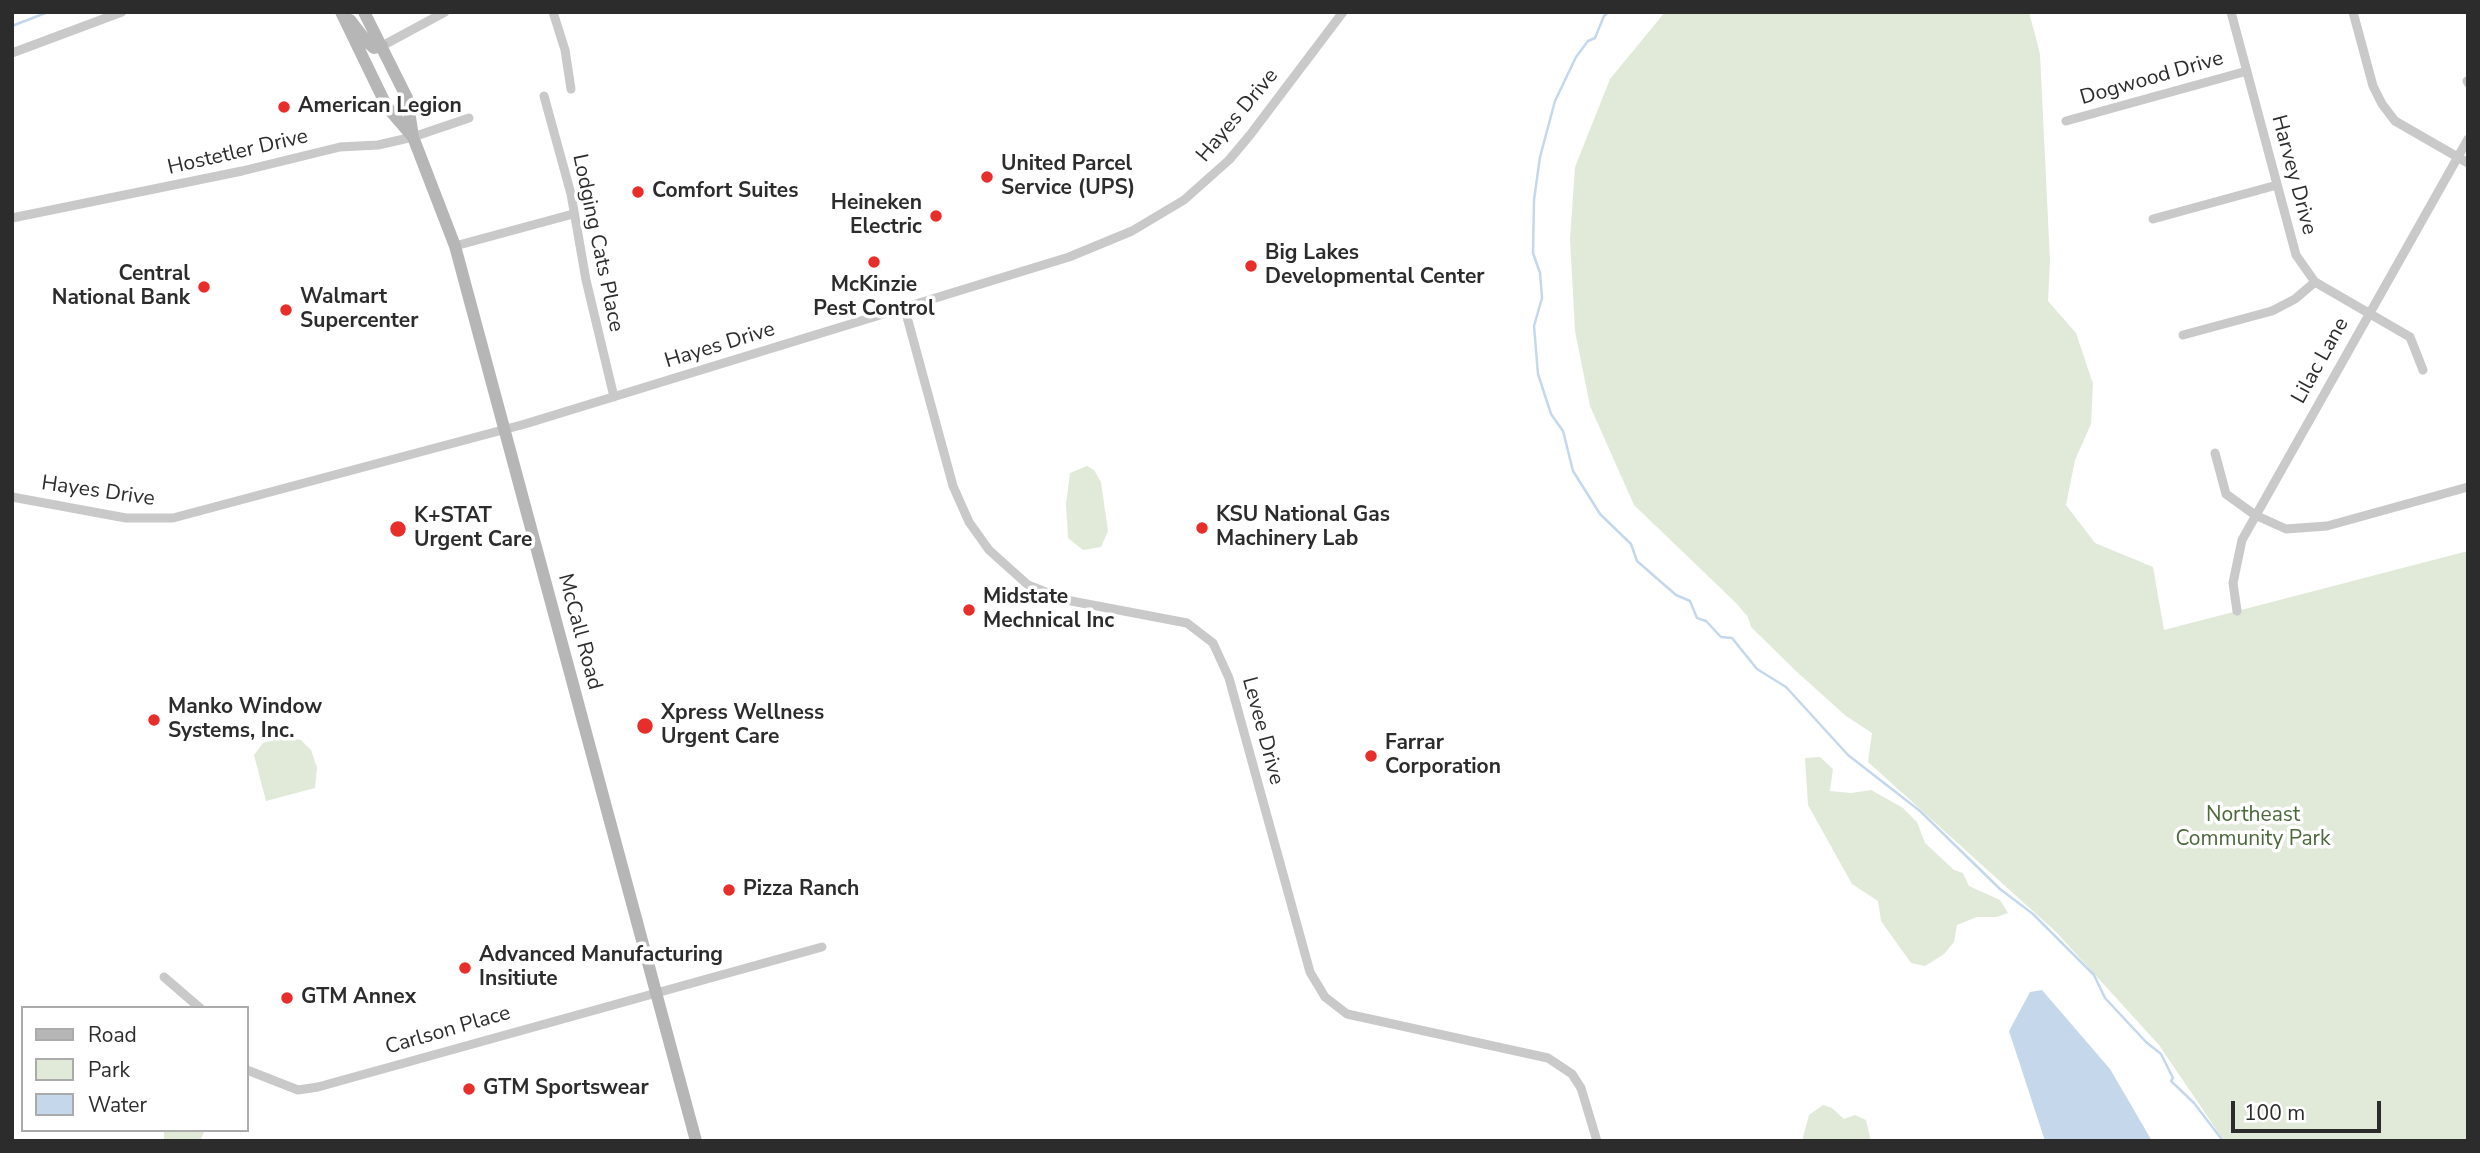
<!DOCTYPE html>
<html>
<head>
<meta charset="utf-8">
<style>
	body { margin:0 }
	#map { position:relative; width:2480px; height:1153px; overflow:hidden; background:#fff; font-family:"Nunito Sans",sans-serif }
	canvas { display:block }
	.frame { position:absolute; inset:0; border:14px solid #2c2c2c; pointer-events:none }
	.legend { position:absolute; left:21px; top:1006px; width:228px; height:126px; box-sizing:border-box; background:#fff; border:2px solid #ababab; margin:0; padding:9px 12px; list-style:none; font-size:21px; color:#2c2c2c }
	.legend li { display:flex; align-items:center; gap:14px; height:35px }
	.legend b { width:35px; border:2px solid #ababab }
	.scale { position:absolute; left:2231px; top:1101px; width:150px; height:32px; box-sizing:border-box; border:4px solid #2c2c2c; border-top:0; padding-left:9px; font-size:21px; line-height:24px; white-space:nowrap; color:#2c2c2c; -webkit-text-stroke:5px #fff; paint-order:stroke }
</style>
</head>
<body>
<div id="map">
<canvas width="2480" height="1153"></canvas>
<div class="frame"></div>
<ul class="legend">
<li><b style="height:9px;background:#b6b6b6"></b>Road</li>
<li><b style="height:19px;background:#e1ead9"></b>Park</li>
<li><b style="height:19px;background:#c5d8eb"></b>Water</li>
</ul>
<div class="scale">100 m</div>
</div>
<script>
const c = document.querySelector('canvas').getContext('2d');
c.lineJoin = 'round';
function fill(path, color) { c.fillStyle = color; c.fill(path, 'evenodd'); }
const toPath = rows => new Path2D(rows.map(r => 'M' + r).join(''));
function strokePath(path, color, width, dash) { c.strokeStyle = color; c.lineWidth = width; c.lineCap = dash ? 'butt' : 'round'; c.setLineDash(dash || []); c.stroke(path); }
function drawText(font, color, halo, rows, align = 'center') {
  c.font = font + ' "Nunito Sans",sans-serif'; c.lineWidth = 7; c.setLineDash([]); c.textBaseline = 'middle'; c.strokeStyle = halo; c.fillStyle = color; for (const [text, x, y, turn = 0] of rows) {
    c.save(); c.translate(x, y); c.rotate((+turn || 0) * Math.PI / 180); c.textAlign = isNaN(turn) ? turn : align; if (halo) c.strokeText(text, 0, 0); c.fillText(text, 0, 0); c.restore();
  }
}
fill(toPath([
	[1665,12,2029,12,2040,54,2050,261,2048,301,2076,333,2093,384,2091,424,2075,460,2066,505,2095,543,2153,567,2164,630,2468,551,2468,1141,2224,1141,2159,1045,2056,932,1868,762,1872,733,1846,716,1797,672,1751,627,1748,617,1736,603,1634,505,1590,406,1575,331,1570,239,1575,167,1610,79],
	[1087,466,1094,470,1101,482,1108,531,1101,547,1083,550,1068,538,1066,504,1070,473],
	[286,737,301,740,311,750,317,768,315,788,266,801,254,755,263,743],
	[1820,757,1833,769,1830,791,1851,793,1871,790,1903,808,1917,822,1925,843,1954,870,1963,873,1969,886,2000,900,2008,913,1997,917,1977,917,1957,925,1954,942,1944,954,1925,966,1911,963,1881,921,1878,901,1852,884,1808,805,1805,758],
	[1823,1105,1832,1108,1844,1119,1855,1115,1866,1120,1871,1141,1802,1141,1809,1115],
	[164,1130,205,1130,200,1141,164,1141]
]), '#e1ead9');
fill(toPath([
	[2042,990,2110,1069,2152,1141,2045,1141,2009,1031,2030,992]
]), '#c5d8eb');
strokePath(toPath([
	[1609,12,1604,16,1595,38,1588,41,1576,57,1555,101,1540,157,1534,200,1533,253,1540,273,1542,298,1534,326,1538,374,1551,414,1563,431,1573,471,1600,514,1631,544,1637,561,1676,595,1690,601,1697,618,1706,621,1721,637,1732,638,1757,669,1786,687,1848,755,1920,811,2000,889,2033,914,2094,975,2105,998,2146,1042,2161,1054,2173,1078,2171,1081,2194,1103,2223,1141],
	[12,26,48,12]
]), '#c5d8eb', 2.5);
strokePath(toPath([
	[553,12,565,50,571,89],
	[2231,12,2296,255,2315,282,2410,337,2423,370],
	[2353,12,2373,86,2382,104,2395,121,2468,163],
	[382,46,445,12],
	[12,53,122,12],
	[2467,81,2468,83],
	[544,96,571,194,586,280,614,397],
	[2066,121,2247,71],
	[12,218,242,171,340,147,378,145,413,137,469,118],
	[2153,219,2277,185],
	[455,246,573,214],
	[904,306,953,486,969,522,989,550,1028,585,1066,600,1187,623,1213,643,1229,678,1310,972,1325,997,1347,1014,1548,1058,1572,1074,1581,1088,1597,1141],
	[2183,335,2272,311,2295,299,2315,282],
	[2215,453,2226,494,2255,515,2286,529,2327,526,2468,487],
	[12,497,126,518,173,518,525,424,1069,257,1132,231,1184,200,1229,160,1250,135,1343,12],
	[2237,611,2233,583,2242,540,2468,139],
	[164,977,200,1008],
	[247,1070,298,1090,318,1087,822,947]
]), '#c9c9c9', 9);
strokePath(toPath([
	[341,12,387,107,413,137],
	[364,12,407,98,413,137,455,246,696,1141],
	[350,20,367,42,374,48,382,46]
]), '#b6b6b6', 12);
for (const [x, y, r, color] of [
	[284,107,7,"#e72e2b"],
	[987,177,7,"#e72e2b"],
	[638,192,7,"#e72e2b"],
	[936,216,7,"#e72e2b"],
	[874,262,7,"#e72e2b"],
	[1251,266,7,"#e72e2b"],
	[204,287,7,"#e72e2b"],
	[286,310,7,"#e72e2b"],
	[1202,528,7,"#e72e2b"],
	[398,529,9,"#e72e2b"],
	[969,610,7,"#e72e2b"],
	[154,720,7,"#e72e2b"],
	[645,726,9,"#e72e2b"],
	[1371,756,7,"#e72e2b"],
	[729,890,7,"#e72e2b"],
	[465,968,7,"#e72e2b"],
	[287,998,7,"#e72e2b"],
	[469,1089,7,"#e72e2b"]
]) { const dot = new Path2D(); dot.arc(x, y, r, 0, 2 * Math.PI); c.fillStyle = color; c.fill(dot); strokePath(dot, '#fff', 2.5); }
drawText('21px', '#2c2c2c', '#fff', [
	["Dogwood Drive",2152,79,-16],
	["Hayes Drive",1238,116,-50],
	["Hostetler Drive",238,153,-13],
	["Harvey Drive",2293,175,75],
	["Lodging Cats Place",597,243,78],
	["Hayes Drive",720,346,-17],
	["Lilac Lane",2321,361,-61],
	["Hayes Drive",98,492,8],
	["McCall Road",579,632,75],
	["Levee Drive",1262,731,75],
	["Carlson Place",448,1031,-16]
]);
drawText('bold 21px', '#2c2c2c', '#fff', [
	["American Legion",298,107],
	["United Parcel",1001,165],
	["Service (UPS)",1001,189],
	["Comfort Suites",652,192],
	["Heineken",922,204,"right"],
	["Electric",922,228,"right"],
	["Big Lakes",1265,254],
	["Developmental Center",1265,278],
	["Central",190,275,"right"],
	["National Bank",190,299,"right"],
	["McKinzie",874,286,"center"],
	["Pest Control",874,310,"center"],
	["Walmart",300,298],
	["Supercenter",300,322],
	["KSU National Gas",1216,516],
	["Machinery Lab",1216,540],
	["K+STAT",414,517],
	["Urgent Care",414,541],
	["Midstate",983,598],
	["Mechnical Inc",983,622],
	["Manko Window",168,708],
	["Systems, Inc.",168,732],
	["Xpress Wellness",661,714],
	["Urgent Care",661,738],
	["Farrar",1385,744],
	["Corporation",1385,768],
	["Pizza Ranch",743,890],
	["Advanced Manufacturing",479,956],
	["Insitiute",479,980],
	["GTM Annex",301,998],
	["GTM Sportswear",483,1089]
], 'left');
drawText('21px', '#4b683a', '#fff', [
	["Northeast",2253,816],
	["Community Park",2253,840]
]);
</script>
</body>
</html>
